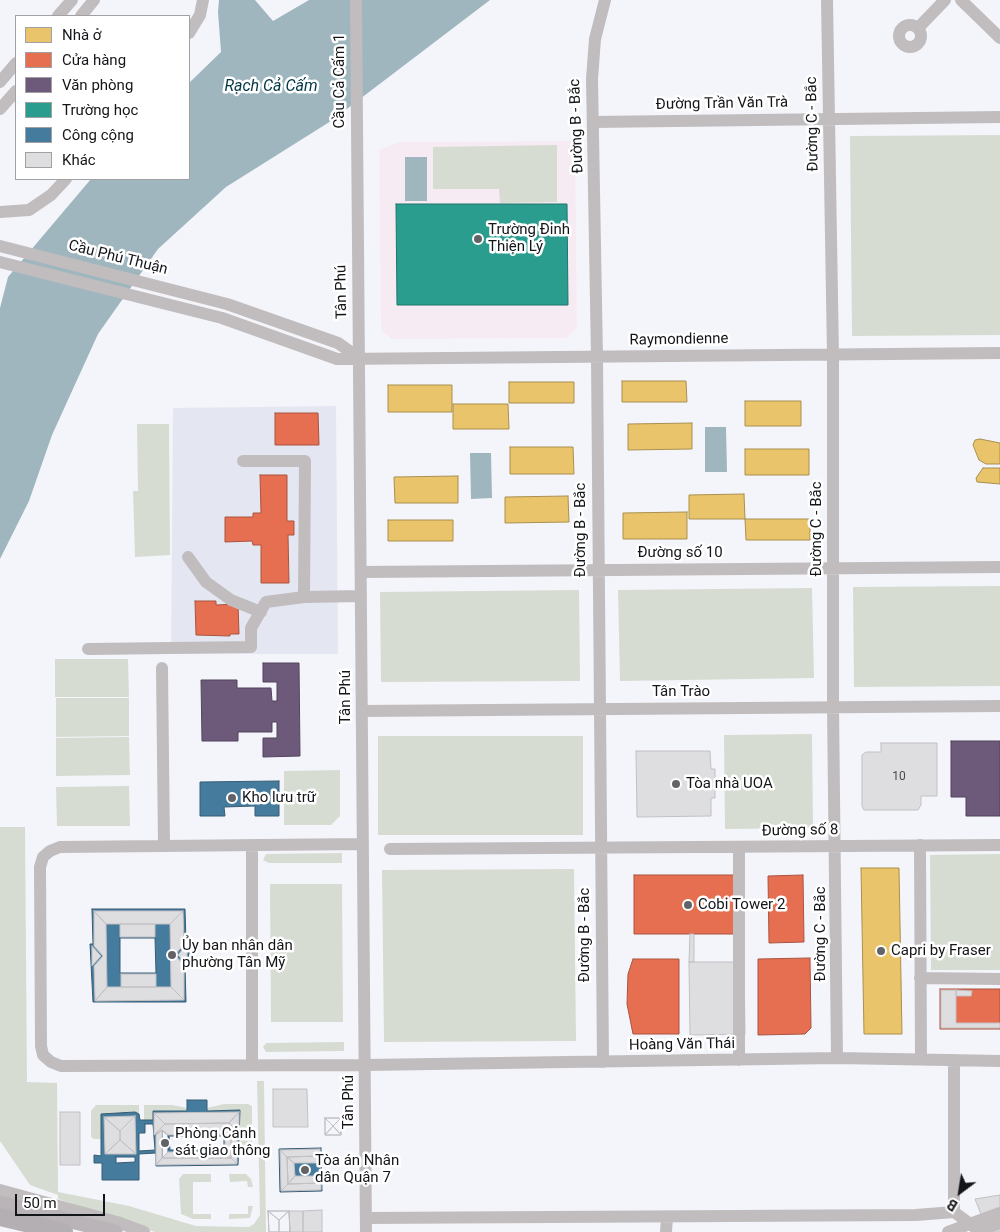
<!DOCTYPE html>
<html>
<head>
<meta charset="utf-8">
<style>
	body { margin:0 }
	#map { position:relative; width:1000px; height:1232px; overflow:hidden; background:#f4f5fa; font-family:Roboto,sans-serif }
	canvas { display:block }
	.legend { position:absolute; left:15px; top:15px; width:175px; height:165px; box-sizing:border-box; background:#fff; border:1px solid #a1a1a3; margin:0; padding:6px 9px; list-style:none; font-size:15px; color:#141518 }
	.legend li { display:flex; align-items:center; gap:10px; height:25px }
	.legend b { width:25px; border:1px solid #a1a1a3 }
	.north { position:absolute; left:935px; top:1167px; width:50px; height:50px; -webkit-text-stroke:4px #fff; paint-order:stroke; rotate:211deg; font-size:14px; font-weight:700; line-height:20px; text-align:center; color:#141518 }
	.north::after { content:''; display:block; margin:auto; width:18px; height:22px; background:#141518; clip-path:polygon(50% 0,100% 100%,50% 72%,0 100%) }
	.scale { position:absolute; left:15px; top:1194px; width:90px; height:22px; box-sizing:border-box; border:2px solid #141518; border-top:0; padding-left:6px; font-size:15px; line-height:18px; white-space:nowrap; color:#141518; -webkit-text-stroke:4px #fff; paint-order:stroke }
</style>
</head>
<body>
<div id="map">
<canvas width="1000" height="1232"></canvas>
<ul class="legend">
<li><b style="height:14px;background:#e9c46a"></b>Nhà ở</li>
<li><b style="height:14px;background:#e76f51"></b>Cửa hàng</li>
<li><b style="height:14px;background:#6d597a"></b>Văn phòng</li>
<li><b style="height:14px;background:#2a9d8f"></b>Trường học</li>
<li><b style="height:14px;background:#457b9d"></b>Công cộng</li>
<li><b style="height:14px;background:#dedde0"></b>Khác</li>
</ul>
<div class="north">B</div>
<div class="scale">50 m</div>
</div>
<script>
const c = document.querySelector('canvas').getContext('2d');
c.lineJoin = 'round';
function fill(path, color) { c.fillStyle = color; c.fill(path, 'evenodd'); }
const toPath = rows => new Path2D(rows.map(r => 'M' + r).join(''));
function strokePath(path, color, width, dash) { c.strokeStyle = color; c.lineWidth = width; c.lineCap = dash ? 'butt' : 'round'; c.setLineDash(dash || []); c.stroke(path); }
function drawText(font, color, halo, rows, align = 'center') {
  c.font = font + ' Roboto,sans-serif'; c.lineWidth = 5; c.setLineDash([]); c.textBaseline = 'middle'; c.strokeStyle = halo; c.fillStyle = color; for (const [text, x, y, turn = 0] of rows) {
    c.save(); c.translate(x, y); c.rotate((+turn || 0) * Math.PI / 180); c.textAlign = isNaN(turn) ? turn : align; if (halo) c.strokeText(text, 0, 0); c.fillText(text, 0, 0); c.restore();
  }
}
fill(toPath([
	[336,406,338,654,171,654,173,408]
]), '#e4e7f2');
fill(toPath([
	[575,141,577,328,566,338,392,339,381,330,379,150,399,142]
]), '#f7ebf3');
fill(toPath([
	[1000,135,1000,335,852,336,850,136],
	[557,145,557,202,500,203,499,189,433,189,433,147],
	[137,424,169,424,170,555,135,557,133,491,138,491],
	[1000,586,1000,686,854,687,853,587],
	[812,588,814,678,620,681,618,590],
	[579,590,580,681,381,682,380,592],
	[55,659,128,659,129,697,55,697],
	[56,698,129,698,129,736,56,737],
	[812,734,813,828,725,829,724,735],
	[378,736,583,736,583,835,378,835],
	[129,737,130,775,56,776,56,738],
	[340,770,340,816,331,825,284,825,284,771],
	[129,786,130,826,57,826,56,787],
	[0,827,25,827,27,1082,57,1083,58,1192,129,1206,196,1226,249,1227,254,1224,260,1215,257,1081,264,1081,266,1232,155,1232,58,1199,58,1195,30,1185,0,1141],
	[342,853,342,863,269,863,263,860,266,854],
	[1000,854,1000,970,931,970,930,855],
	[574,869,576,1041,384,1042,382,870],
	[270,884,342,884,343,1022,271,1022],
	[344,1042,344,1051,266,1052,263,1047,266,1043],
	[224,1104,248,1104,252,1106,252,1145,249,1150,238,1151,238,1135,240,1135,240,1111,207,1111,207,1108],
	[96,1105,139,1105,139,1114,101,1114,101,1139,94,1139,91,1137,91,1111],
	[144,1105,172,1105,187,1108,187,1111,153,1111,153,1120,144,1120],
	[183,1174,211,1174,211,1182,193,1182,193,1214,211,1214,211,1219,193,1219,181,1214,179,1179],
	[229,1174,246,1174,251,1179,253,1187,248,1187,247,1181,230,1182],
	[248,1206,253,1206,250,1218,229,1219,229,1214,248,1214]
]), '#d6dcd2');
fill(toPath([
	[219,0,255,0,273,21,309,0,490,0,331,121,226,187,158,249,98,334,52,435,29,501,0,559,0,308,8,277,91,179,189,179,189,83,221,52,218,12],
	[405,157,427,157,427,201,405,201],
	[705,427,726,427,727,472,705,472],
	[470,453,491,453,492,498,471,499]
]), '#9fb6bf');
const homes = toPath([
	[622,381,686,381,687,402,622,402,622,381],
	[509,382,574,382,574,403,509,403,509,382],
	[388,385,452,385,452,412,388,412,388,385],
	[745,401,801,401,801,426,745,426,745,401],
	[453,404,508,404,509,429,453,429,453,404],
	[692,423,692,449,628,450,628,424,692,423],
	[980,439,1000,443,1000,464,986,464,979,460,973,445,975,440,980,439],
	[510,447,573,447,574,474,510,474,510,447],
	[745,449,809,449,809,475,745,475,745,449],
	[983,468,1000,468,1000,484,977,482,976,478,983,468],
	[458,476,458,503,395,503,394,477,458,476],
	[744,494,745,519,689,519,689,495,744,494],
	[568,496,569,522,505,523,505,497,568,496],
	[687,512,687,539,623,539,623,513,687,512],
	[745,519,810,519,810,540,746,540,745,519],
	[388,520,453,520,453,541,388,541,388,520],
	[861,868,899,868,902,1034,864,1034,861,868]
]);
fill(homes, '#e9c46a');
strokePath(homes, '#a99051', 1);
const shops = toPath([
	[275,413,318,413,319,445,275,445,275,413],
	[260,475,287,475,287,521,294,521,294,535,288,535,289,583,261,583,261,545,253,545,252,541,225,542,225,517,253,517,253,513,261,513,260,475],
	[195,601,216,601,216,605,238,604,239,634,230,634,230,636,196,635,195,601],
	[634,875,743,875,743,934,634,934,634,875],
	[803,875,804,942,769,943,768,876,803,875],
	[810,958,811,1028,805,1034,758,1035,758,959,810,958],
	[633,959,679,959,679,1034,633,1034,627,1004,628,974,633,959],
	[940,989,1000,989,1000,1029,940,1029,940,989]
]);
fill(shops, '#e76f51');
strokePath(shops, '#a85440', 1);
const offices = toPath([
	[263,663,299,663,300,756,263,757,263,738,277,738,277,722,272,722,272,732,238,732,238,741,202,741,201,680,237,680,237,688,271,688,272,701,277,701,277,682,263,682,263,663],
	[951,741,1000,741,1000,816,966,816,966,797,951,797,951,741]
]);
fill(offices, '#6d597a');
strokePath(offices, '#52455d', 1);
const schools = toPath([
	[396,204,567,204,568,305,397,305,396,204]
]);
fill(schools, '#2a9d8f');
strokePath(schools, '#23746b', 1);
const public = toPath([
	[279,781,279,816,255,816,255,806,224,807,225,816,200,816,200,782,279,781],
	[92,909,185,909,186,943,189,943,189,966,185,966,186,1002,93,1002,90,944,93,944,92,909],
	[120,938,155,938,156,973,120,973,120,938],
	[187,1100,207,1100,207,1111,240,1110,238,1165,156,1166,156,1153,139,1154,139,1180,102,1180,102,1163,94,1163,94,1155,101,1156,101,1114,135,1112,139,1114,140,1120,153,1120,153,1111,187,1111,187,1100],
	[145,1124,153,1124,155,1150,139,1151,139,1133,145,1133,145,1124],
	[169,1136,224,1136,224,1149,170,1150,169,1136],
	[116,1157,135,1157,135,1162,116,1163,116,1157],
	[162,1130,168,1135,168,1152,162,1158,162,1130],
	[321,1148,322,1191,280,1192,279,1149,321,1148]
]);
fill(public, '#457b9d');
strokePath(public, '#365c75', 1);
const building = toPath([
	[881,743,937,743,937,796,921,796,921,805,918,810,864,810,862,806,862,755,866,752,881,752,881,743],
	[636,751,710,751,711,769,715,769,715,798,711,798,711,816,637,817,636,751],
	[94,911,183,911,170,924,106,924,94,911],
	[94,911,106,924,107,987,95,1001,94,966,103,956,94,946,94,911],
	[183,911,184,944,175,955,184,965,184,1000,171,987,170,924,183,911],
	[120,924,155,924,155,937,120,937,120,924],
	[690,934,694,934,694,962,689,962,690,934],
	[187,944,187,965,178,955,187,944],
	[92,946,101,956,92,966,92,946],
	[689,962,744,962,745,1034,690,1035,689,962],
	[121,974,156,974,156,987,121,987,121,974],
	[107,987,171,987,184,1000,95,1001,107,987],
	[941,990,956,990,956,1023,1000,1023,1000,1028,941,1028,941,990],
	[956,990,972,991,971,996,956,996,956,990],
	[273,1089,307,1089,308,1127,273,1127,273,1089],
	[60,1112,80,1112,80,1165,60,1165,60,1112],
	[239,1112,229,1123,165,1124,154,1113,239,1112],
	[239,1112,239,1134,229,1123,239,1112],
	[154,1113,165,1124,154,1135,154,1113],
	[135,1116,136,1154,120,1140,120,1131,135,1116],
	[135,1116,120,1131,104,1117,135,1116],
	[104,1117,120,1131,120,1140,105,1154,104,1117],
	[325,1118,341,1118,341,1135,325,1135,325,1118],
	[325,1118,333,1126,325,1135,325,1118],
	[325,1118,341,1118,333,1126,325,1118],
	[341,1118,341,1135,333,1126,341,1118],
	[229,1123,239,1134,231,1129,225,1134,168,1135,162,1130,154,1135,165,1124,229,1123],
	[333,1126,341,1135,325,1135,333,1126],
	[231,1129,237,1134,237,1164,231,1158,231,1129],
	[231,1129,231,1158,225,1152,225,1134,231,1129],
	[162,1130,162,1158,156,1165,156,1135,162,1130],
	[120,1140,136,1154,105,1154,120,1140],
	[320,1149,320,1156,287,1157,280,1150,320,1149],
	[280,1150,287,1157,288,1184,281,1191,280,1150],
	[168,1152,225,1152,231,1158,162,1158,168,1152],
	[320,1156,320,1163,294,1163,287,1157,320,1156],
	[287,1157,294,1163,295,1176,288,1184,287,1157],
	[162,1158,231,1158,237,1164,156,1165,162,1158],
	[295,1176,321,1176,321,1183,288,1184,295,1176],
	[321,1183,321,1190,281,1191,288,1184,321,1183],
	[1000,1195,1000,1232,988,1232,975,1199,1000,1195],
	[322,1210,322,1232,303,1232,303,1211,322,1210],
	[268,1211,289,1211,290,1232,269,1232,268,1211],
	[268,1211,279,1220,279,1232,269,1232,268,1211],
	[268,1211,289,1211,279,1220,268,1211],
	[289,1211,303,1211,303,1232,290,1232,289,1211],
	[289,1211,290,1232,279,1232,279,1220,289,1211]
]);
fill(building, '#dedde0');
strokePath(building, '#c2c0c4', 1);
strokePath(toPath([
	[356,0,366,1232],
	[827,0,833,355,833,707,837,1058],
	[961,0,1000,38],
	[58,16,72,0],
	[81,16,94,0],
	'899 36a11 11 0 1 1 22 0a11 11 0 1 1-22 0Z',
	[918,28,945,0],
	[189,33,200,15,203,0],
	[0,82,16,63],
	[0,109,16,91],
	[594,122,1000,117],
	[0,212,29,210,51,195,66,179],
	[0,246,227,304,338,343,359,358],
	[0,262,222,318,337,359,1000,353],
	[243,461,305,461,304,597],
	[188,557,206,582,231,600,261,612],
	[361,572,1000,567],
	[88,649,251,647,251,628,266,602,304,597,361,596],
	[162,668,164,845],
	[362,711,1000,706],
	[363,844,60,847,50,851,43,857,40,867,41,1046,43,1055,51,1062,61,1066,365,1065,837,1058,1000,1061],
	[920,845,921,1059],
	[390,849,1000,845],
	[920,978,1000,979],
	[739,1060,739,848],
	[603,1062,597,357,592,79,595,39,605,0],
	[252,1064,252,845],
	[0,1190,117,1222,144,1232],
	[954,1212,954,1060],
	[366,1218,916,1215,954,1212,980,1231],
	[666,1232,667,1217],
	[948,1232,1000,1213],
	[976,1232,1000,1223]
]), '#c1bdbe', 12);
strokePath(toPath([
	[0,1203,115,1232]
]), '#bab4b8', 15);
strokePath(toPath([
	[0,1217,64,1232]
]), '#b4afb3', 18);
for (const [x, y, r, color] of [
	[478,239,5,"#626367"],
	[676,784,5,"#626367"],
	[232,798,5,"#626367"],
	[688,905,5,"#626367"],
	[881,951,5,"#626367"],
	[172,955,5,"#626367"],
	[165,1143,5,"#626367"],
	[305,1170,5,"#626367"]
]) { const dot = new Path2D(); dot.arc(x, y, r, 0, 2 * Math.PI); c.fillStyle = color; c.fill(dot); strokePath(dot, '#fff', 2); }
drawText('12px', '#48494c', null, [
	["10",899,777]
]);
drawText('15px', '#141518', '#fff', [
	["Cầu Cả Cấm 1",340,81,-90],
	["Đường Trần Văn Trà",722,104,-1],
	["Đường C - Bắc",813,124,-91],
	["Đường B - Bắc",577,126,-92],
	["Cầu Phú Thuận",118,258,14],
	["Tân Phú",342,292,-91],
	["Raymondienne",679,340,-1],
	["Đường C - Bắc",817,529,-90],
	["Đường B - Bắc",581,530,-90],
	["Đường số 10",680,553],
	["Tân Trào",681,692],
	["Tân Phú",346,697,-90],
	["Đường số 8",800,831,-1],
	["Đường C - Bắc",821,934,-90],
	["Đường B - Bắc",585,935,-90],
	["Hoàng Văn Thái",682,1045,-1],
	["Tân Phú",349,1102,-90]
]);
drawText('15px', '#141518', '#fff', [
	["Trường Đinh",488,230],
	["Thiện Lý",488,247],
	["Tòa nhà UOA",686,784],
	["Kho lưu trữ",242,798],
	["Cobi Tower 2",698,905],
	["Ủy ban nhân dân",182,946],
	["phường Tân Mỹ",182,963],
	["Capri by Fraser",891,951],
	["Phòng Cảnh",175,1134],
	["sát giao thông",175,1151],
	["Tòa án Nhân",315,1161],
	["dân Quận 7",315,1178]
], 'left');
drawText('italic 16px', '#023745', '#fff', [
	["Rạch Cả Cấm",271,87]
]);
</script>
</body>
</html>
